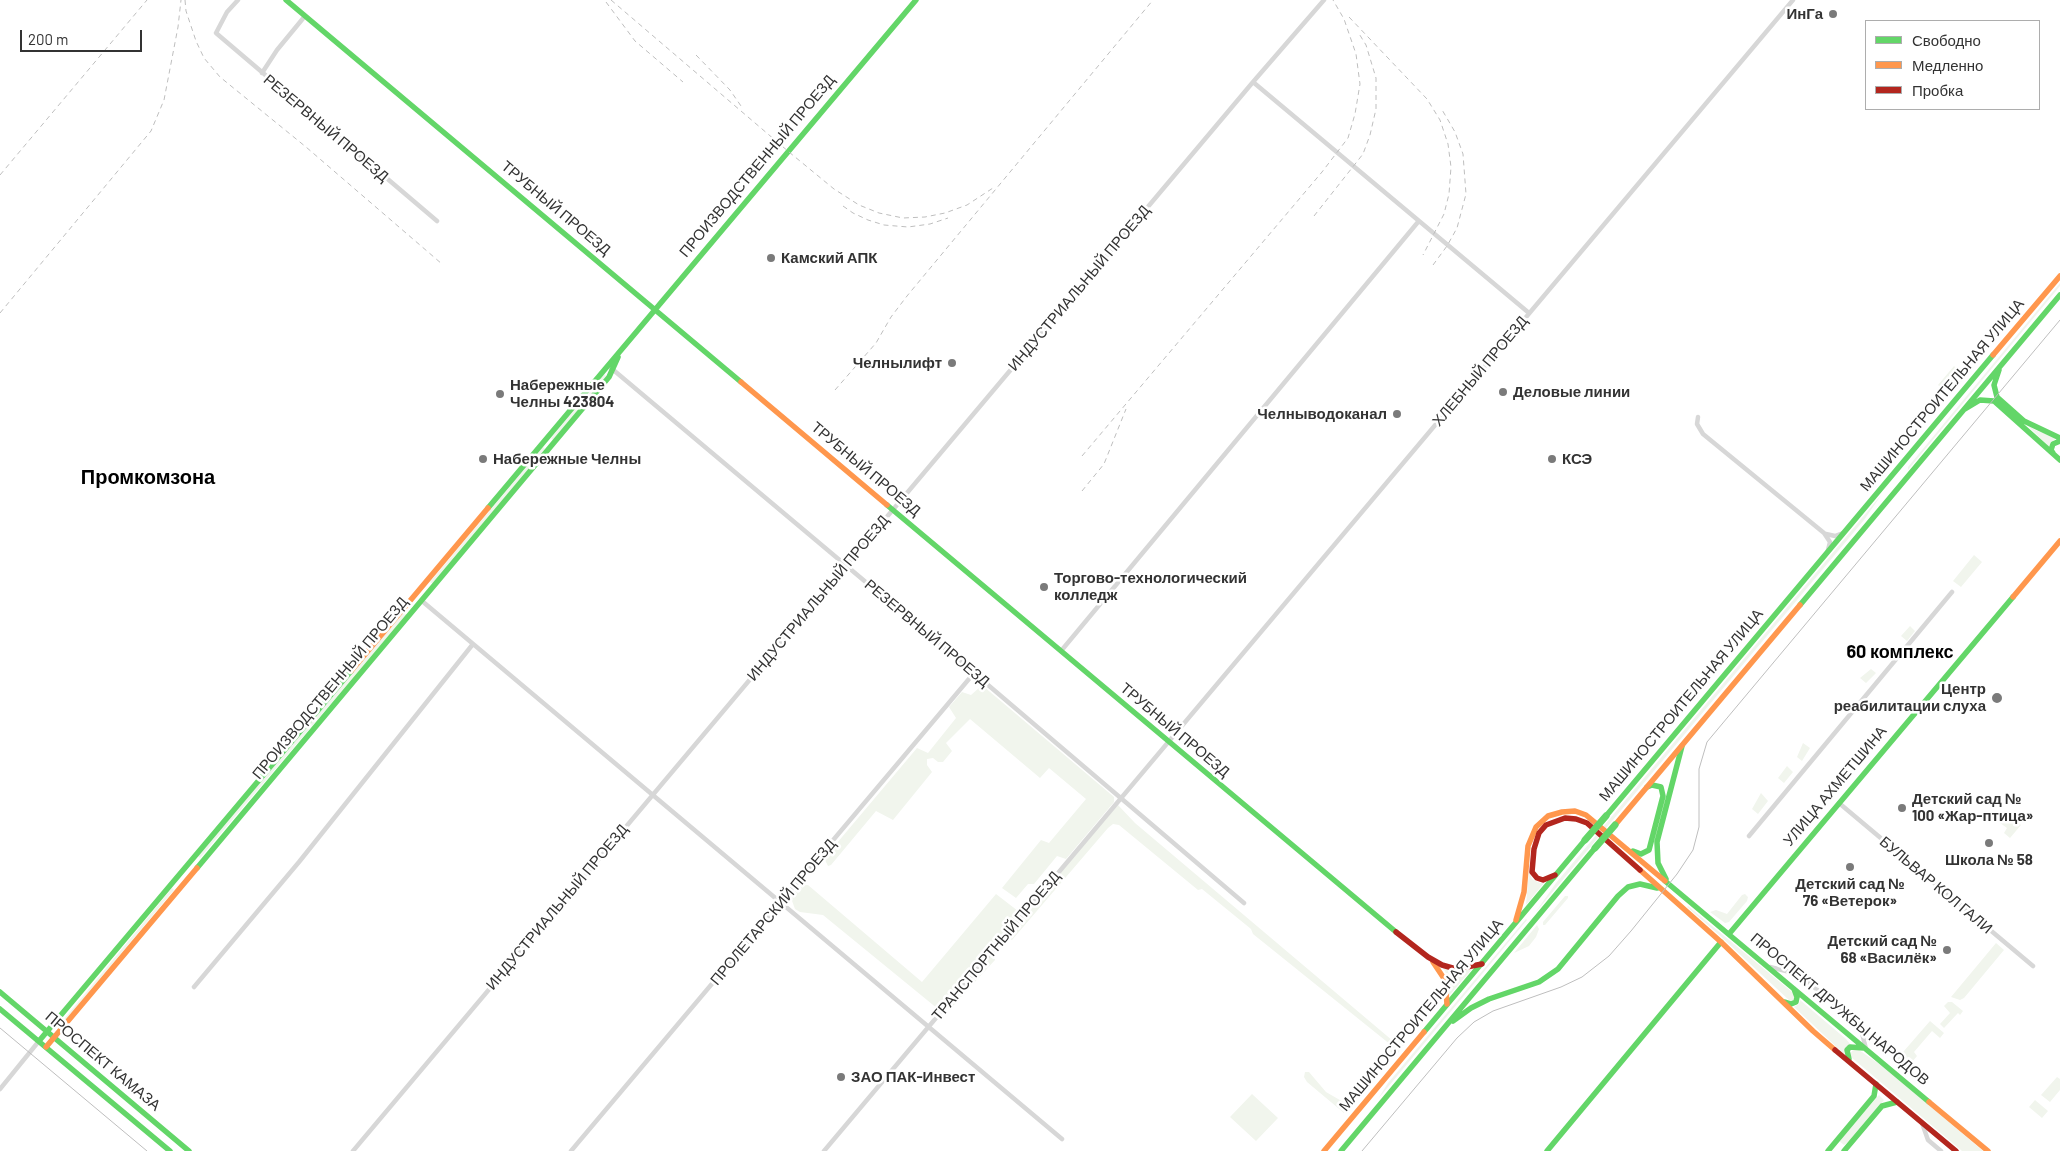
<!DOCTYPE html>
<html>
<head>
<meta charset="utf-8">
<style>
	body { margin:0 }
	#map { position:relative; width:2060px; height:1151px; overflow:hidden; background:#fff; font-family:Barlow,sans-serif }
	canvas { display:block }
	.legend { position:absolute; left:1865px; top:20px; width:175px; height:90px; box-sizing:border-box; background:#fff; border:1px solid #adadad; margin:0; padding:6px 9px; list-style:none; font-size:15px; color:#333 }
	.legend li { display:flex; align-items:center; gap:10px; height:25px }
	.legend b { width:25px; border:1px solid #adadad }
	.scale { position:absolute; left:20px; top:30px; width:122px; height:22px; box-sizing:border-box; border:2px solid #333; border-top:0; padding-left:6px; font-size:15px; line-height:18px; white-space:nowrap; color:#333; -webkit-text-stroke:4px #fff; paint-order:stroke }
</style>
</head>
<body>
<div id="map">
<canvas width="2060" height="1151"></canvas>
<ul class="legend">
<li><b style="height:6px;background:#63d668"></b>Свободно</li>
<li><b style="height:6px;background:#ff974d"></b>Медленно</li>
<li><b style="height:6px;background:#b3261e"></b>Пробка</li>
</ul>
<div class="scale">200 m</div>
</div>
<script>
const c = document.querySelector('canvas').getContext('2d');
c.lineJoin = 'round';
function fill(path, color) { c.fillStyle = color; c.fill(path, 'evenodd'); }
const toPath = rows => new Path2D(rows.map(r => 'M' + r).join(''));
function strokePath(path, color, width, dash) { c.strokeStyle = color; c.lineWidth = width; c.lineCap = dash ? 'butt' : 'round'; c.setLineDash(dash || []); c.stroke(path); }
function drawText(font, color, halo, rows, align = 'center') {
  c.font = font + ' Barlow,sans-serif'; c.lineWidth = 5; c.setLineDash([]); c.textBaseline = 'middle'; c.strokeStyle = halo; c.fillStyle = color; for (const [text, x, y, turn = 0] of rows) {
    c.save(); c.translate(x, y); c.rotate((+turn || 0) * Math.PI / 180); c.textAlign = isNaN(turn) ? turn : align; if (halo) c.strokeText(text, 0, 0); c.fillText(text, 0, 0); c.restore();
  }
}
fill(toPath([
	[2060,283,2060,286,1908,470,1908,467],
	[1954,366,1961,373,1962,381,1955,386,1942,388,1938,385],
	[604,374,606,376,553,440,551,438],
	[2027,425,2035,430,2057,438,2051,442,2049,447],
	[543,447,545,449,433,584,430,582],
	[1882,494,1864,520,1535,913,1556,883],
	[1974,555,1982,562,1961,587,1953,581],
	[404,612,407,614,200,858,198,856],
	[1910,626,1915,631,1907,641,1901,636],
	[1871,669,1876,673,1866,683,1860,678],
	[983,686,1114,797,1114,802,1066,859,1057,856,1034,884,1028,884,1016,898,1002,888,1041,840,1049,843,1086,799,1049,768,1040,778,970,719,946,743,952,751,943,762,938,762,933,758,927,759,927,765,932,772,893,820,876,811,831,865,828,866,825,860,826,856,917,748,928,753,956,718,949,707,962,692,971,695,980,687],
	[1803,743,1810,748,1802,761,1797,757],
	[1787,766,1793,772,1784,783,1778,778],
	[1761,793,1768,801,1758,814,1752,809],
	[1118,805,1135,823,1393,1041,1397,1042,1406,1035,1406,1042,1396,1056,1390,1056,1391,1045,1253,934,1251,929,1202,889,1198,890,1119,825,1113,824,1108,828,1012,940,1007,938,1006,935],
	[2004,811,2021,825,2010,838,2004,833,2007,828,1996,820],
	[1529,871,1532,879,1540,883,1544,883,1526,905],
	[803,885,808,885,922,982,996,894,1018,911,1020,914,941,1009,938,1009,823,915,800,912,795,909,791,898,796,889],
	[172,888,174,890,62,1024,60,1024],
	[1745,894,1748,897,1747,901,1729,922,1725,923,1710,912,1716,910,1727,914,1742,895],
	[1565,896,1568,896,1568,898,1545,925,1543,925,1543,922],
	[1688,906,1792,992,1795,997,1794,1000,1790,1001,1718,934,1687,907],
	[1526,919,1527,920,1378,1099,1388,1083],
	[1537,925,1539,929,1536,937,1529,946,1514,953],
	[1996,943,2004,950,1964,998,1960,1000,1951,997],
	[990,955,995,957,995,960,953,1006,950,1006,949,1005],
	[1440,965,1473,968,1448,997,1449,981,1445,971],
	[1800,1000,1846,1039,1851,1045,1846,1049,1844,1054,1794,1007,1799,1004],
	[1948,1002,1952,1002,1963,1011,1960,1015,1958,1013,1944,1028,1940,1024,1950,1013,1944,1006],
	[1930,1021,1944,1033,1940,1038,1932,1031,1914,1052,1917,1056,1907,1068,1897,1059],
	[1853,1050,1859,1050,1885,1068,1983,1151,1962,1151,1851,1057,1850,1054],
	[1305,1072,1309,1072,1326,1092,1345,1103,1347,1107,1344,1113,1307,1082,1304,1077],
	[2057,1077,2060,1079,2060,1090,2050,1102,2041,1095],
	[1252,1094,1278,1118,1256,1141,1230,1117],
	[1879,1095,1884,1100,1851,1140,1844,1145,1839,1141],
	[2035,1100,2048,1111,2042,1118,2029,1107]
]), '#f1f5ed');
strokePath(toPath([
	[238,0,227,12,216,33,437,221],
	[262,73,277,50,305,16],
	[1253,82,1529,313],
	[611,368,974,673,1244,903],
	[1698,417,1697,424,1703,434,1824,533,1830,542,1828,550],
	[1826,534,1835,536,1843,533],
	[422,601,1062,1139],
	[1061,651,1418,222],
	[1839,803,2033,966],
	[1749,836,1952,592],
	[1770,967,1798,974,1860,1025,1866,1049],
	[194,987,299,862,473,644],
	[0,1089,39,1041],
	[1922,1123,1928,1140,1941,1151],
	[353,1151,1253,82,1324,0],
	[571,1151,974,673],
	[824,1151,1793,0]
]), '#d7d7d7', 4.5);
strokePath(toPath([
	[286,0,741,382],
	[1999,370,1994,385,1997,397,2024,421,2060,438],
	[1965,409,1980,400,1994,401,2060,460],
	[2053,453,2051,450,2053,444,2060,441],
	[887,505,1396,932],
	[488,508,916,0],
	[1800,605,2060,295],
	[1606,816,1993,355],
	[1633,851,1641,854,1649,850,1663,796,1661,787,1652,785,1647,787],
	[197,868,609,377,618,357],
	[1666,879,1658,863,1657,842,1682,746],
	[1665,881,1929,1102],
	[1729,934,2013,597],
	[0,992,189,1151],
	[1785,1002,1791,1004,1796,1002,1797,997,1794,989],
	[0,1009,170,1151],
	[1453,1021,1471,1008,1489,999,1539,982,1558,969,1618,896,1628,887,1640,884,1657,888],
	[1424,1032,1585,840],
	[39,1041,351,671],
	[1849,1059,1847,1050,1850,1047,1864,1048],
	[1341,1151,1595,848],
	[1547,1151,1721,942],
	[1828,1151,1874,1096,1876,1084],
	[1844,1151,1882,1106,1897,1102]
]), '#63d668', 5.5);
strokePath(toPath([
	[1993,355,2060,276],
	[741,382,887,505],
	[2013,597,2060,541],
	[351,671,488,508],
	[1615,825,1800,605],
	[1640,870,1721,942,1813,1031,1835,1050],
	[1516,920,1524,892,1528,846,1536,827,1548,816,1562,812,1575,811,1586,815,1665,881],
	[1433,962,1445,980,1447,1004],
	[46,1047,197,868],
	[1929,1102,1988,1151],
	[1324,1151,1424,1032]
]), '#ff974d', 5.5);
strokePath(toPath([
	[1555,875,1543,880,1537,878,1532,872,1534,849,1539,833,1546,825,1565,818,1576,819,1587,823,1640,870],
	[1396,932,1428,957,1442,965,1456,969,1482,964],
	[1835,1050,1956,1151]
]), '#b3261e', 5.5);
strokePath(toPath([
	[0,1028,147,1151],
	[1362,1151,1457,1038,1474,1022,1493,1011,1561,987,1582,977,1609,956,1631,931,1677,874,1693,850,1699,827,1699,769,1707,742,2060,320]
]), '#bebebe', 1);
strokePath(toPath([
	[185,0,186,11,196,41,204,58,220,77,306,147,442,264],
	[611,0,789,152,834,189,859,205,879,213,903,218,925,217,945,213,967,205,993,188],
	[606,2,635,41,683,82],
	[1349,17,1427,99,1440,120,1448,144,1451,167,1449,194,1444,214,1423,255],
	[696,55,730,90,741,106],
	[0,175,147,0],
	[843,206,853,213,868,220,884,225,908,227,930,224,948,218],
	[1314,216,1363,154,1370,135,1376,109,1376,78,1366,45,1358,32],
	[1433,265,1447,246,1457,228,1466,194,1463,154,1455,132,1441,108],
	[0,313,151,131,164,100,178,27,181,0],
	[835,390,876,343,891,317,907,296,1153,0],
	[1082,456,1322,172,1348,138,1355,114,1360,84,1356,54,1344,19,1333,0],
	[1082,491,1104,464,1126,409]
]), '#bebebe', 1, [5, 4]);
strokePath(toPath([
	[1585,840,1606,816],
	[1595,848,1615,825]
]), '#63d668', 7);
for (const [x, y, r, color] of [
	[1833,14,5,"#7a7a7a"],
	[771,258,5,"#7a7a7a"],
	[952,363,5,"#7a7a7a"],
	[1503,392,5,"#7a7a7a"],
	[500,394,5,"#7a7a7a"],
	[1397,414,5,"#7a7a7a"],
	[483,459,5,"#7a7a7a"],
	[1552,459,5,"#7a7a7a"],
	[1044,587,5,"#7a7a7a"],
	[1997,698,6,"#7a7a7a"],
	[1902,808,5,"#7a7a7a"],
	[1989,843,5,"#7a7a7a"],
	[1850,867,5,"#7a7a7a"],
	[1947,950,5,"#7a7a7a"],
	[841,1077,5,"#7a7a7a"]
]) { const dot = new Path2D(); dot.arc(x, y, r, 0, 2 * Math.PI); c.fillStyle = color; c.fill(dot); strokePath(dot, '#fff', 2); }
drawText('bold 15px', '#333', '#fff', [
	["ИнГа",1823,14,"right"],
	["Камский АПК",781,258],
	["Челнылифт",942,363,"right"],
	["Набережные",510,385],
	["Челны 423804",510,402],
	["Деловые линии",1513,392],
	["Челныводоканал",1387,414,"right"],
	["Набережные Челны",493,459],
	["КСЭ",1562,459],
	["Торгово-технологический",1054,578],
	["колледж",1054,595],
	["Центр",1986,689,"right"],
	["реабилитации слуха",1986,706,"right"],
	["Детский сад №",1912,799],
	["100 «Жар-птица»",1912,816],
	["Школа № 58",1989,860,"center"],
	["Детский сад №",1850,884,"center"],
	["76 «Ветерок»",1850,901,"center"],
	["Детский сад №",1937,941,"right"],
	["68 «Василёк»",1937,958,"right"],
	["ЗАО ПАК-Инвест",851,1077]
], 'left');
drawText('15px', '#333', '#fff', [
	["РЕЗЕРВНЫЙ ПРОЕЗД",326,128,40],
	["ПРОИЗВОДСТВЕННЫЙ ПРОЕЗД",757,166,-50],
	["ТРУБНЫЙ ПРОЕЗД",556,208,40],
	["ИНДУСТРИАЛЬНЫЙ ПРОЕЗД",1079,288,-50],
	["ХЛЕБНЫЙ ПРОЕЗД",1480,371,-50],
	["МАШИНОСТРОИТЕЛЬНАЯ УЛИЦА",1942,395,-50],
	["ТРУБНЫЙ ПРОЕЗД",866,469,40],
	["ИНДУСТРИАЛЬНЫЙ ПРОЕЗД",818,598,-50],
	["РЕЗЕРВНЫЙ ПРОЕЗД",927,633,40],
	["ПРОИЗВОДСТВЕННЫЙ ПРОЕЗД",330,688,-50],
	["МАШИНОСТРОИТЕЛЬНАЯ УЛИЦА",1681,705,-50],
	["ТРУБНЫЙ ПРОЕЗД",1175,730,40],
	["УЛИЦА АХМЕТШИНА",1835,786,-50],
	["БУЛЬВАР КОЛ ГАЛИ",1936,885,40],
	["ИНДУСТРИАЛЬНЫЙ ПРОЕЗД",557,907,-50],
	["ПРОЛЕТАРСКИЙ ПРОЕЗД",773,912,-50],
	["ТРАНСПОРТНЫЙ ПРОЕЗД",996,946,-50],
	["ПРОСПЕКТ ДРУЖБЫ НАРОДОВ",1840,1009,40],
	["МАШИНОСТРОИТЕЛЬНАЯ УЛИЦА",1421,1015,-50],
	["ПРОСПЕКТ КАМАЗА",103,1061,40]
]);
drawText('bold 18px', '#000', '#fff', [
	["60 комплекс",1900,652]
]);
drawText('bold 20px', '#000', '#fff', [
	["Промкомзона",148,477]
]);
</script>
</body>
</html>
